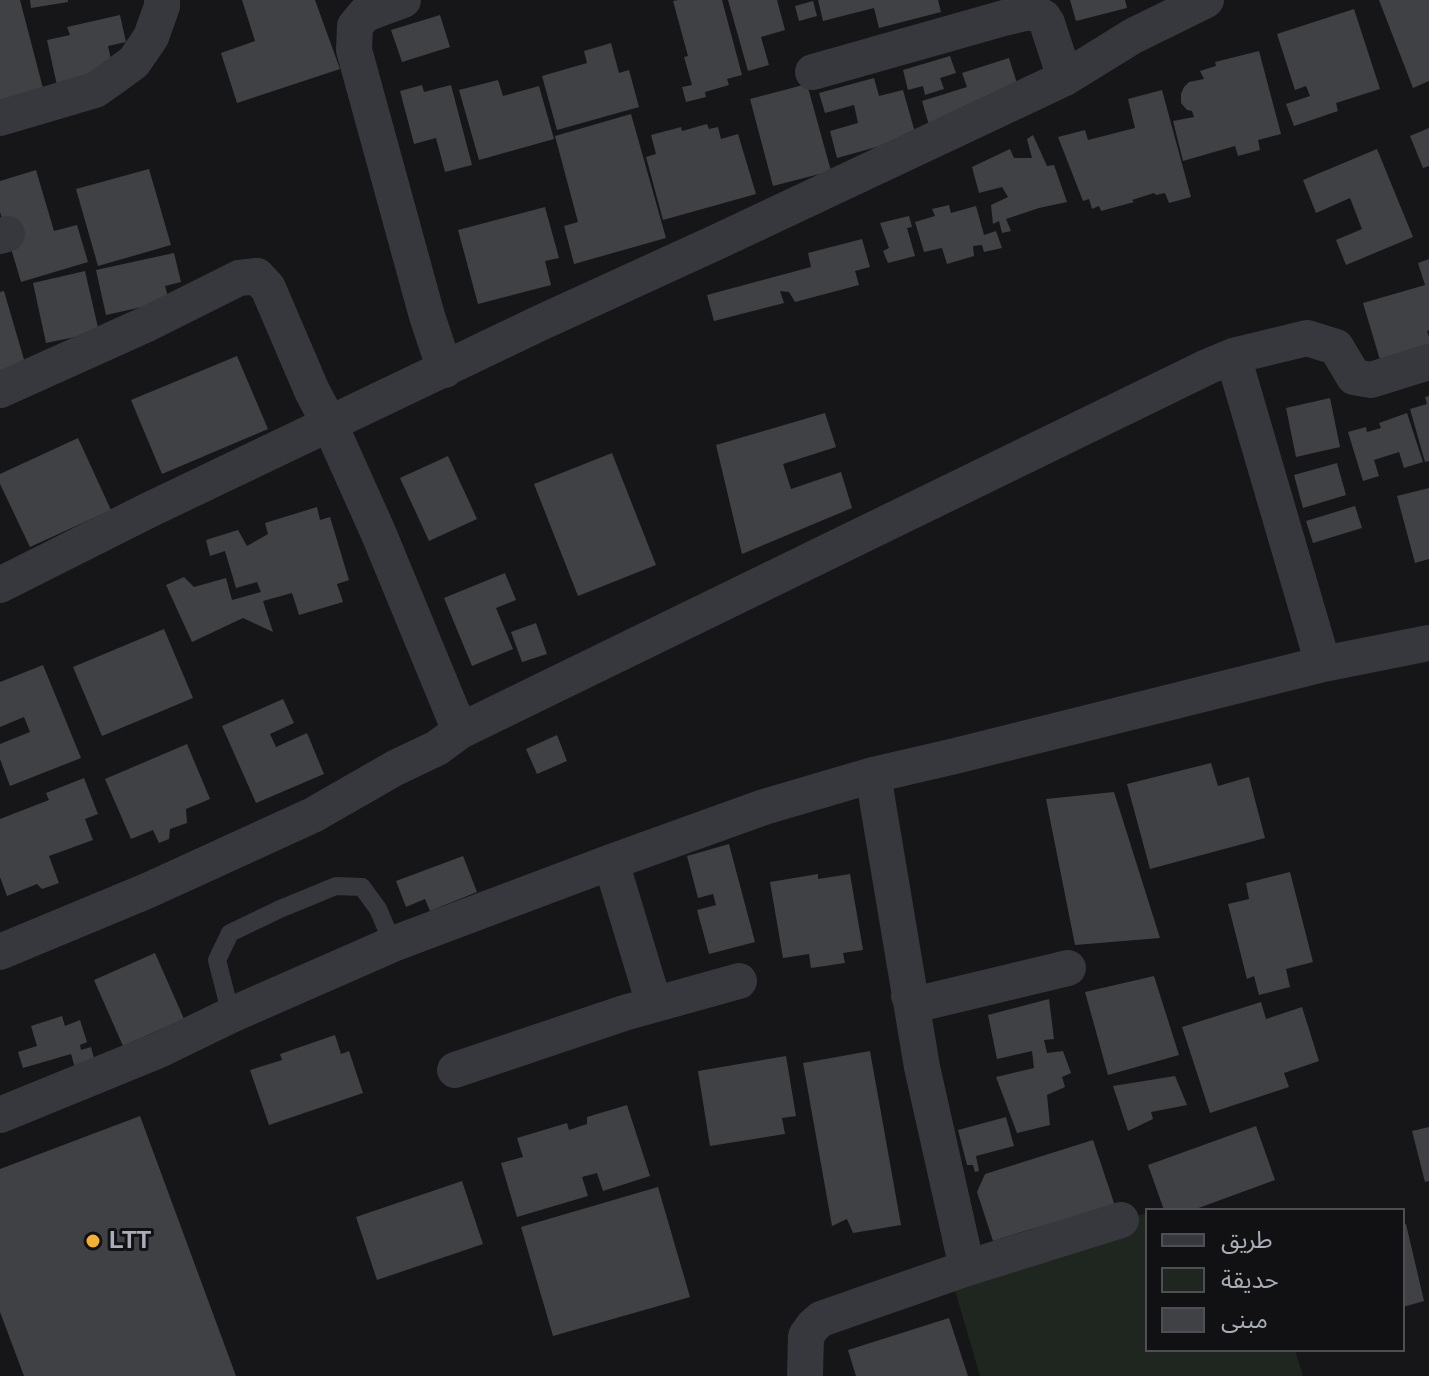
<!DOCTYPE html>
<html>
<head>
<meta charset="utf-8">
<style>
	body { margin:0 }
	#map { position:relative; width:1429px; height:1376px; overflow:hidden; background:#161618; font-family:Arial,"Noto Sans Arabic",sans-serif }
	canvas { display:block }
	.legend { position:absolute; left:1145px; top:1208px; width:260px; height:144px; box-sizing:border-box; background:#111113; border:2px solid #4d4f55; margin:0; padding:10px 14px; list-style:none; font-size:24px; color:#a8adb8 }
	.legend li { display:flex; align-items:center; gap:16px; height:40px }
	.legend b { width:40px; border:2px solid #4d4f55 }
</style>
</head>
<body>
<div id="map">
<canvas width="1429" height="1376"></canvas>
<ul class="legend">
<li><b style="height:10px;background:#37383d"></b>طريق</li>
<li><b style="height:22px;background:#1e261f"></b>حديقة</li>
<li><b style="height:22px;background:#404145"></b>مبنى</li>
</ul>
</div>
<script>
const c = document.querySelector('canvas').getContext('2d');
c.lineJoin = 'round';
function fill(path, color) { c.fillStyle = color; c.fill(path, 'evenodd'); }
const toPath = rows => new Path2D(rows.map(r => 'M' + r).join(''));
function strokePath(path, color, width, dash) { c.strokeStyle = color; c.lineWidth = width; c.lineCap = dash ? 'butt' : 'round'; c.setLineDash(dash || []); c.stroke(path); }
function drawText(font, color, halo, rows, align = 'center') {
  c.font = font + ' Arial,sans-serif'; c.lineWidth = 6; c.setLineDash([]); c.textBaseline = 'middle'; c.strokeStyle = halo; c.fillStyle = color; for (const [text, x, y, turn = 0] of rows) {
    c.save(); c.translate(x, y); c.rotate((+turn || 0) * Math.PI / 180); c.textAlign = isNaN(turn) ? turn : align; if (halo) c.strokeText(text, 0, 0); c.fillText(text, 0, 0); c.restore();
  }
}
fill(toPath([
	[1147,1213,1147,1350,1295,1350,1303,1376,980,1376,949,1270]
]), '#1e261f');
fill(toPath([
	[0,0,20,0,45,96,0,108],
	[30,0,68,0,68,2,31,8],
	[242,0,315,0,340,69,237,103,221,53,255,41],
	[678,0,722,0,742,75,727,79,729,85,705,92,706,97,686,102,682,87,692,85,684,57,688,56,673,1],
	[728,0,777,0,785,30,761,37,769,65,748,71],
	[818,0,938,0,941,12,879,28,874,8,823,21],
	[1070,0,1125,0,1127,8,1076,21],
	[1379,0,1429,0,1429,81,1413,88],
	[813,1,817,16,799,21,795,6],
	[1354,9,1380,89,1336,103,1338,111,1294,126,1286,104,1310,96,1306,86,1295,90,1277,34],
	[120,15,126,42,108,46,115,77,58,90,47,40,70,35,67,27],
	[440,15,450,47,402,62,391,30],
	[611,43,619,73,629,70,639,107,557,130,542,76,587,63,584,51],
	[1259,51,1281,134,1258,140,1260,150,1238,156,1235,146,1183,161,1173,121,1194,117,1192,111,1187,110,1181,103,1181,94,1184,87,1189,82,1204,79,1200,71,1216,66,1215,62],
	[950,56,956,73,940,78,944,89,925,95,923,86,908,90,903,70],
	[1009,58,1021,96,929,125,922,101,967,87,962,73],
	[874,78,879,96,903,90,916,136,837,158,830,131,858,123,854,105,825,113,819,93],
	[498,80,503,96,539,86,554,139,479,160,459,90],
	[807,84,831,171,773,186,750,99],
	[422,85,424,92,451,85,472,165,445,172,436,138,414,144,400,91],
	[1162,90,1191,197,1169,203,1165,193,1156,195,1154,193,1132,200,1134,202,1101,211,1099,206,1092,209,1089,199,1083,201,1058,137,1085,130,1088,140,1135,128,1128,99],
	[631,114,666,238,574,264,564,226,578,222,555,136],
	[707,124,709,129,718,127,721,139,738,134,756,194,663,220,646,157,656,154,651,135,681,127,682,131],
	[1429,128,1429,166,1423,168,1410,136],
	[1033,135,1047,166,1054,165,1067,202,1039,208,1006,219,1011,231,1002,233,999,221,993,224,991,205,1008,197,1002,187,979,193,972,167,1010,149,1014,158,1032,158,1027,139],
	[1377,149,1413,237,1346,265,1336,240,1362,229,1350,198,1316,213,1303,180],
	[149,169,171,245,98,266,76,189],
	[36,170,54,231,77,225,88,262,21,282,0,212,0,181],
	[949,205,951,213,976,206,984,235,996,231,1002,248,984,252,982,245,973,246,974,256,947,264,942,248,924,252,915,222,935,216,932,209],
	[545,207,559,258,545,261,551,285,478,304,458,230],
	[909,216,912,227,907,228,915,256,888,263,883,251,889,248,880,223],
	[862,239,870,267,855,271,859,285,795,302,789,292,780,291,784,303,714,321,707,295,811,267,808,253],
	[174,253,181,282,165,286,169,301,106,315,96,270],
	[1429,259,1429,330,1427,331,1429,337,1429,356,1383,370,1363,303,1425,285,1418,263],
	[85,271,99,332,46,343,33,283],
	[4,291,34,394,0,404,0,292],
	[237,356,268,429,162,474,131,400],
	[1429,396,1429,461,1425,462,1410,409,1427,404,1425,397],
	[1330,398,1340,447,1296,457,1286,408],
	[825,413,836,447,783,464,791,489,841,472,852,508,742,554,716,445],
	[1407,413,1423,462,1404,468,1399,452,1374,460,1379,476,1363,481,1348,432,1366,427,1367,432,1381,428,1379,423],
	[78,438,111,510,30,547,0,484,0,474],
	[612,453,656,565,578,596,534,484],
	[448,456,477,519,429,541,400,478],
	[1337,463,1346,495,1303,508,1294,475],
	[1429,488,1429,559,1415,563,1397,496],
	[1355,506,1362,528,1313,543,1306,521],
	[317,507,320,520,330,517,349,580,337,584,343,602,299,615,292,593,263,601,273,632,243,618,192,642,166,585,184,577,194,587,226,578,232,600,261,592,257,582,236,588,225,551,210,556,206,540,238,530,247,546,268,534,265,523],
	[505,573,516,600,496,608,513,649,472,666,444,598],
	[536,623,547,654,522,662,511,632],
	[164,629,193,698,102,736,73,667],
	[43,665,81,758,10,786,0,759,0,744,30,732,24,717,0,727,0,682],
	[283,699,294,723,270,734,276,747,307,733,324,774,256,803,222,726],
	[557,735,567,761,537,774,526,749],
	[187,744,210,799,186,809,187,823,170,829,169,839,159,843,153,830,131,839,105,779],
	[1211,763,1218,786,1249,777,1265,838,1150,869,1127,784],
	[84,778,98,814,85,819,93,840,49,856,59,883,42,889,37,884,7,896,0,877,0,819,49,800,46,793],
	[1114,792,1160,938,1075,945,1046,799],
	[729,844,755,942,709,954,697,910,716,905,713,894,698,898,687,856],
	[463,856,477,892,430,911,425,899,406,907,396,881],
	[1290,872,1313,962,1286,969,1290,987,1259,995,1254,976,1247,979,1228,904,1249,899,1246,883],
	[818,874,818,879,850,874,863,950,843,953,845,963,811,968,809,954,783,958,770,882],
	[155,953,184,1019,123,1046,94,980],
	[1154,976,1179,1055,1108,1075,1085,992],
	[1049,999,1054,1039,1044,1040,1047,1053,1063,1051,1071,1073,1062,1077,1065,1087,1047,1095,1050,1125,1017,1133,996,1077,1034,1068,1032,1051,997,1059,988,1015],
	[1261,1002,1266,1019,1302,1007,1319,1061,1284,1073,1289,1087,1210,1113,1182,1027],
	[62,1016,65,1026,80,1020,87,1042,80,1045,81,1050,91,1047,95,1062,75,1068,71,1054,23,1068,18,1052,37,1046,31,1026],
	[335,1035,341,1054,349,1051,363,1093,269,1125,250,1070,282,1060,280,1054],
	[870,1051,901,1225,853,1233,847,1219,832,1226,803,1063],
	[786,1056,796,1116,782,1118,785,1134,710,1146,698,1071],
	[1175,1076,1187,1105,1151,1112,1153,1119,1128,1131,1113,1086],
	[627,1105,650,1176,603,1191,597,1173,582,1177,588,1196,517,1217,501,1163,523,1157,517,1138,567,1123,569,1130,587,1124,587,1117],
	[140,1116,236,1376,24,1376,0,1312,0,1169],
	[1006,1117,1014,1146,976,1156,979,1171,975,1172,973,1165,967,1165,958,1130],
	[1256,1126,1275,1180,1193,1210,1164,1210,1148,1165],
	[1429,1127,1429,1181,1425,1182,1412,1131],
	[1093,1140,1116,1209,1031,1229,993,1241,977,1192,985,1174],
	[462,1181,483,1244,377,1280,356,1217],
	[658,1187,690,1297,553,1336,521,1227],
	[1406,1224,1424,1301,1403,1307,1403,1225],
	[949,1318,968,1376,856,1376,848,1350]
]), '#404145');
strokePath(toPath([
	[231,1015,217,960,230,933,280,909,336,886,362,887,378,909,393,944]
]), '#37383d', 18);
strokePath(toPath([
	[403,0,365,14,355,26,354,50,427,316,445,370],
	[813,72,1004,18,1025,13,1035,13,1043,17,1047,23,1065,78],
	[0,118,95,90,115,76,134,62,151,37,162,6,162,0],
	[0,236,7,234],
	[1233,356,1323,664],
	[0,390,149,323,239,278,257,276,268,288,312,391,330,425,378,532,460,731],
	[0,585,149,510,540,323,719,241,1065,78,1133,36,1206,0],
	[873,775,922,1067,967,1268],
	[611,862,654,1004],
	[0,952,149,890,313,815,395,768,437,748,460,731,1207,367,1233,356,1307,338,1336,347,1354,377,1371,380,1429,362],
	[909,996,918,1004,1068,968],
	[455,1070,624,1013,739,981],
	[0,1115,159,1050,231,1015,393,944,611,862,764,807,873,775,955,756,1323,664,1429,643],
	[805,1376,806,1336,813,1326,821,1319,967,1268,1121,1220]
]), '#37383d', 36);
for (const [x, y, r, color] of [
	[93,1241,8,"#f2b134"]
]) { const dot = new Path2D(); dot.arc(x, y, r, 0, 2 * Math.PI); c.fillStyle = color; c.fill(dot); strokePath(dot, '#111113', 3); }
drawText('bold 24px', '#a8adb8', '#111113', [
	["LTT",109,1241]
], 'left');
</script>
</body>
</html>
